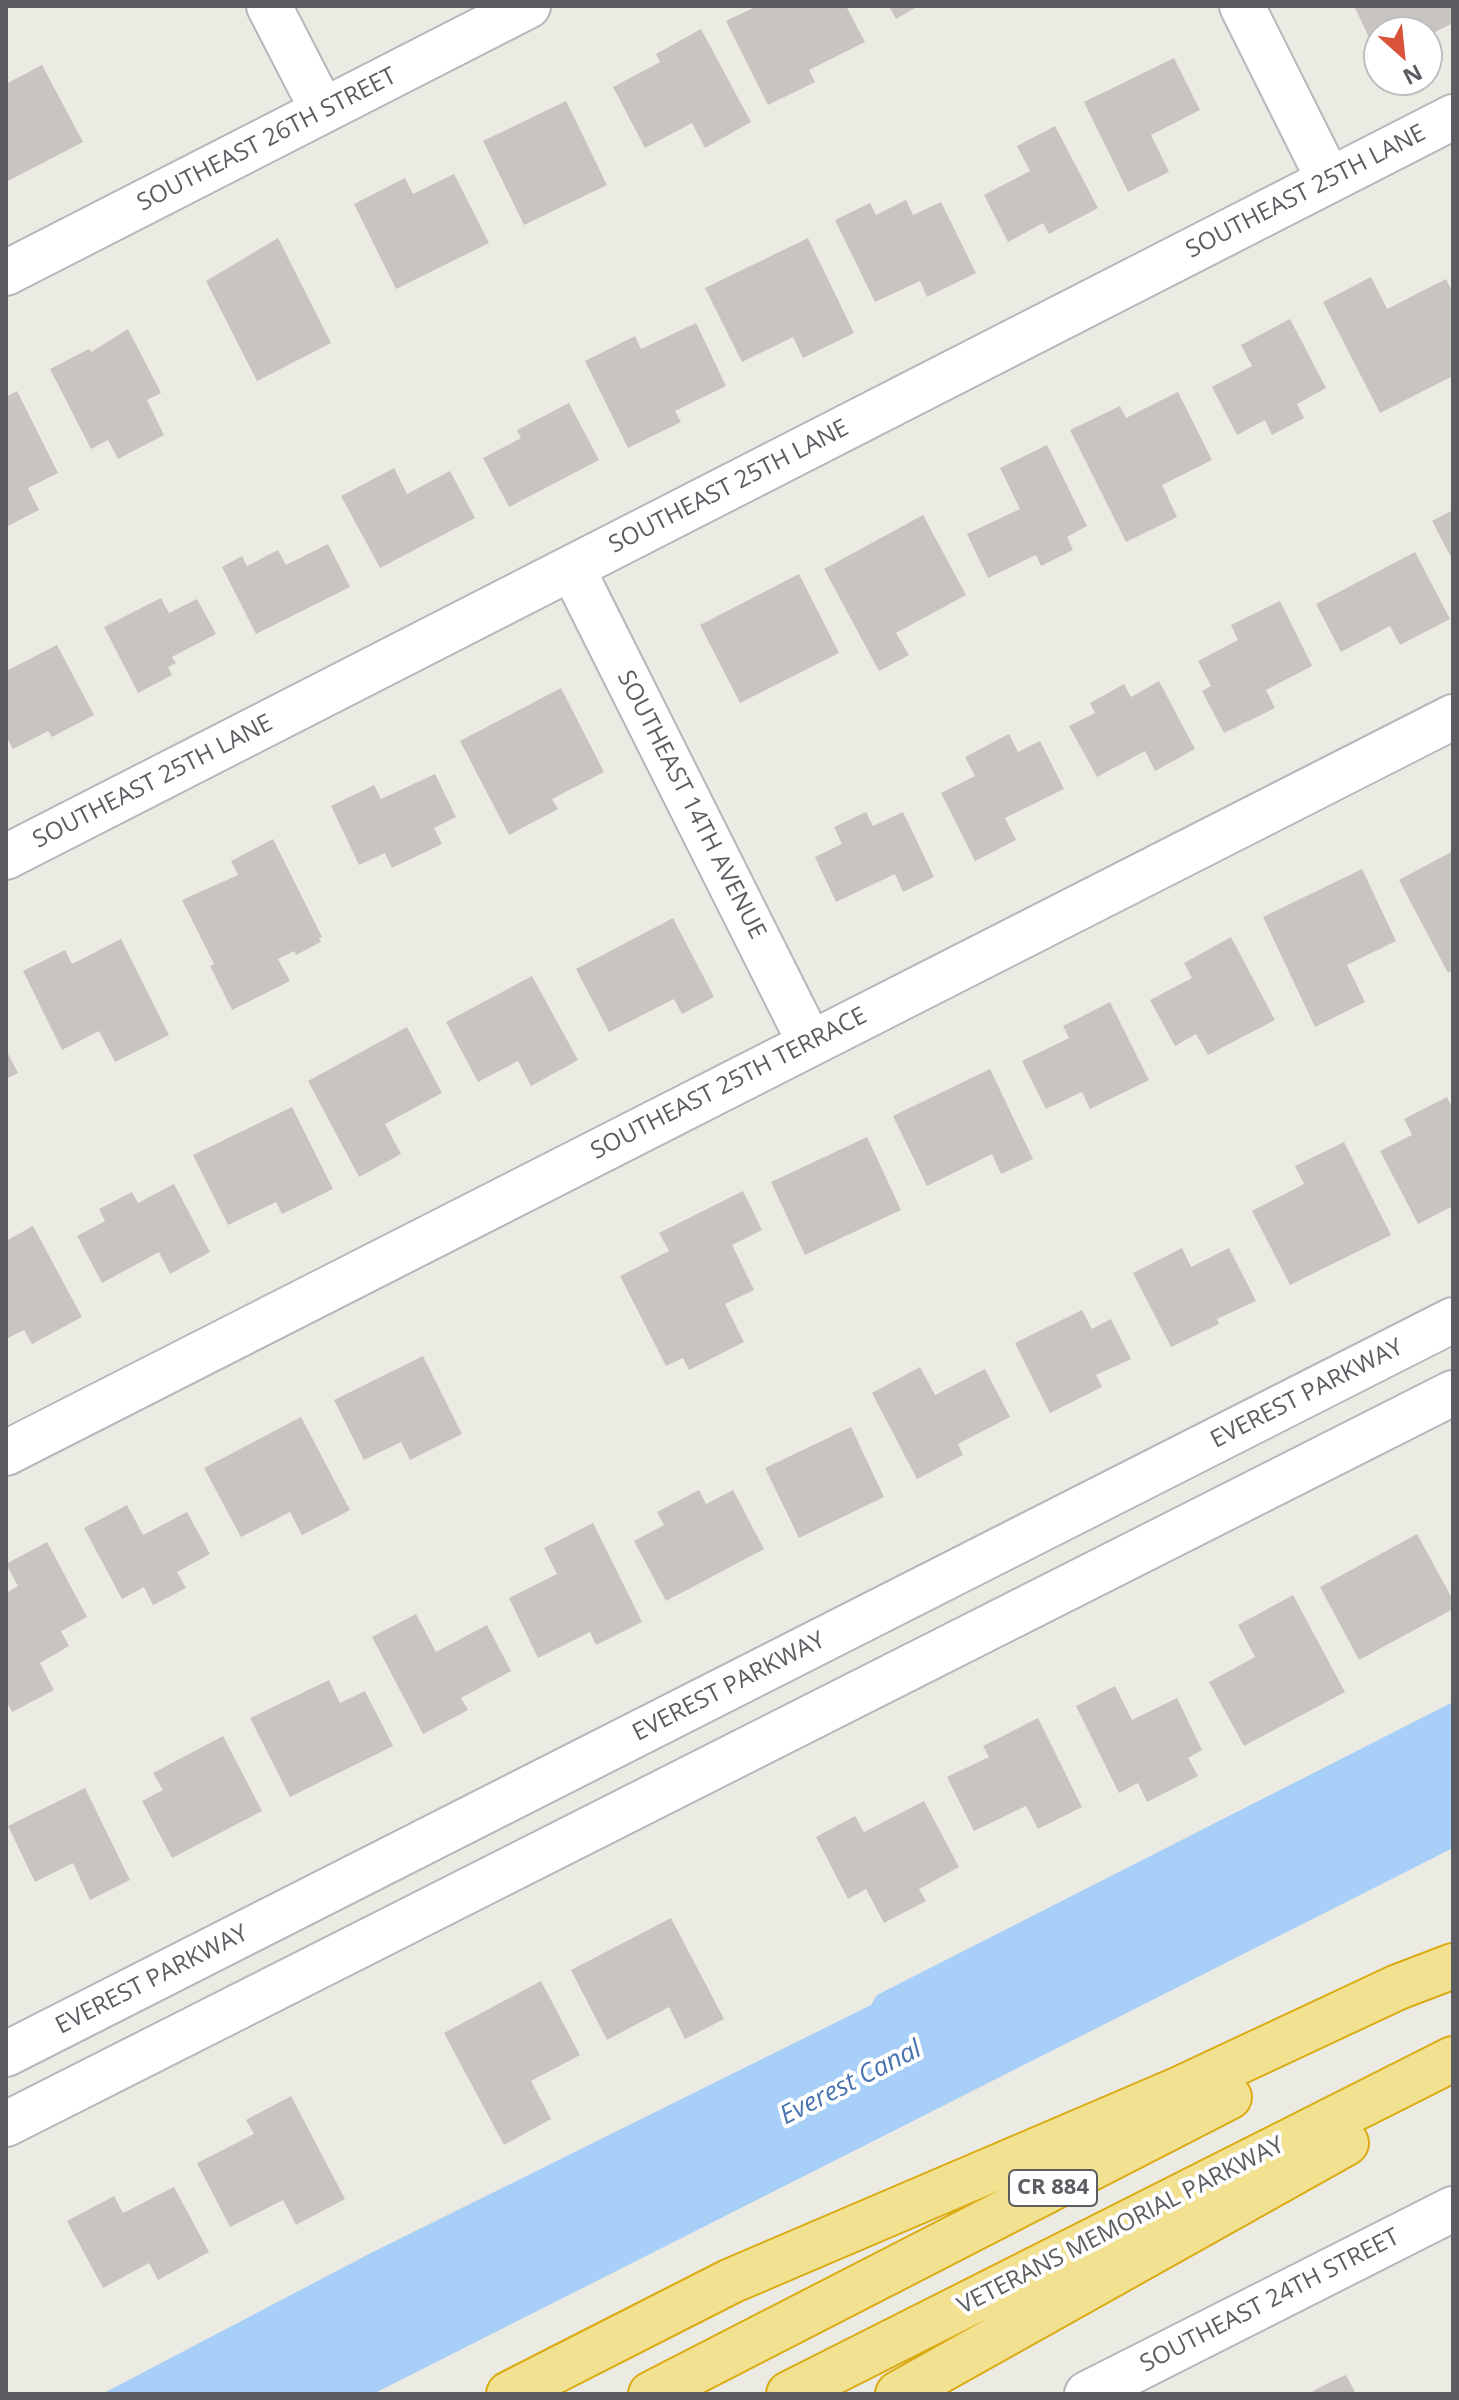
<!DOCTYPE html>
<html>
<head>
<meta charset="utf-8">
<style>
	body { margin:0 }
	#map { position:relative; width:1459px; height:2400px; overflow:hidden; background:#ecebe3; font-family:"Open Sans",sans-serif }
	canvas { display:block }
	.frame { position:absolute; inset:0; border:8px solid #5b5d62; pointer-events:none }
	.north { position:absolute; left:1363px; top:16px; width:80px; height:80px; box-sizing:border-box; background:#fff; border:2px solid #bdbec0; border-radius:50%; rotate:153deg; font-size:22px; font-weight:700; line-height:32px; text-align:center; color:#5b5d62 }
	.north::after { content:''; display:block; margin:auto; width:28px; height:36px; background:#d9533b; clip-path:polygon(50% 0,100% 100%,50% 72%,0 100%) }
</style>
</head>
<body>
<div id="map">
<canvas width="1459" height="2400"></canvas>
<div class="frame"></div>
<div class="north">N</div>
</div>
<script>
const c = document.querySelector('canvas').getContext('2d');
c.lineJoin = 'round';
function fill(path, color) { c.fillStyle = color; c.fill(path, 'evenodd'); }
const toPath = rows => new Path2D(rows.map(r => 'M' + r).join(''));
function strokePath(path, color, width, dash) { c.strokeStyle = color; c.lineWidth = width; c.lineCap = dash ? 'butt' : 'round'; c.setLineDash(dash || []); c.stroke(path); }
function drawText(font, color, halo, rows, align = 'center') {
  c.font = font + ' "Open Sans",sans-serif'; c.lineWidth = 8; c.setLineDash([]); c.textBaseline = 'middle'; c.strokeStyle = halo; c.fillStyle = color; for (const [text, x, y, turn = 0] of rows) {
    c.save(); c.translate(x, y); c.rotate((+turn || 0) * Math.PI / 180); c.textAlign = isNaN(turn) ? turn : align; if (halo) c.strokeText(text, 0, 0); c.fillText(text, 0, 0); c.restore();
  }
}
fill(toPath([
	[1453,1702,1453,1848,373,2394,102,2394,369,2254,871,2005,877,1995]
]), '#a8cff7');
fill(toPath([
	[757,6,846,6,865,42,809,70,815,82,768,105,726,21],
	[889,6,919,6,896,19],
	[1354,6,1453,6,1453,23,1427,36,1427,32,1379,32,1379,58],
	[701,29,751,122,705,148,692,123,645,148,613,87,660,62,656,54],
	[1174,58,1200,110,1151,135,1169,172,1128,192,1084,102],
	[42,65,83,142,6,182,6,84],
	[566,101,607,185,524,225,483,141],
	[1055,126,1098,208,1049,234,1043,223,1008,242,984,195,1030,171,1017,146],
	[454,174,489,243,396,289,354,204,405,178,413,194],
	[906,200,913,215,941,202,976,273,927,297,920,281,875,302,835,220,870,203,876,215],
	[278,238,331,343,257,381,206,281],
	[808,238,854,333,803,358,793,337,742,362,705,288],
	[1371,277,1387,309,1446,279,1453,293,1453,376,1380,413,1323,302],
	[1290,319,1326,388,1297,404,1304,418,1272,435,1265,420,1237,435,1212,387,1252,366,1241,345],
	[696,323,726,386,675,411,681,422,628,448,585,361,635,336,641,349],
	[128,329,161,393,147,400,164,435,118,459,108,440,91,449,50,369,89,349,91,352],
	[17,391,58,473,28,488,39,510,6,527,6,397],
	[1178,392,1212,460,1162,485,1177,517,1126,542,1070,430,1120,406,1126,418],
	[569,403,599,460,509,507,483,458,521,438,517,430],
	[1047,445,1087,526,1067,537,1073,550,1041,566,1036,555,988,578,967,534,1020,509,1000,468],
	[394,468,407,494,450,471,475,518,380,568,341,496],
	[1453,510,1453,561,1432,521],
	[923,515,966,595,896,633,909,655,879,671,824,569],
	[328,544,350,587,256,634,222,567,242,556,247,566,278,550,286,565],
	[1415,552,1450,619,1400,645,1390,626,1341,652,1316,604],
	[799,574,839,653,740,703,700,625],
	[161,598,169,613,197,599,216,634,172,657,176,663,168,667,172,675,138,693,104,627],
	[1280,601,1312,666,1266,690,1275,708,1224,733,1202,691,1211,686,1198,661,1238,640,1231,625],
	[57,645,94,715,52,737,48,731,13,749,6,736,6,671],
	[1159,681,1195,749,1155,771,1145,751,1097,777,1069,726,1095,713,1090,703,1124,684,1131,697],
	[561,688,604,772,552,799,558,809,509,835,460,741],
	[1009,734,1018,752,1040,741,1064,789,1005,818,1016,840,975,861,941,793,975,776,965,757],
	[435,774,456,817,434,828,442,844,392,868,385,853,359,865,331,806,374,785,381,799],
	[866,812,873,826,903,812,934,877,903,892,895,874,836,902,815,857,842,844,834,827],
	[273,839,322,937,319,938,321,942,296,955,294,951,278,959,290,981,232,1010,210,966,214,964,182,900,238,875,231,861],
	[1453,851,1453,970,1448,973,1399,880],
	[1362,869,1396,941,1347,965,1365,1002,1315,1027,1263,917],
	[673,918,714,997,682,1014,674,999,609,1032,576,969],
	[1231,937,1275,1020,1208,1055,1196,1034,1175,1046,1150,1000,1192,978,1184,963],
	[121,939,169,1035,115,1062,99,1031,62,1050,23,971,65,950,72,964],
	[532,976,578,1060,531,1086,518,1061,478,1082,446,1022],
	[1110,1002,1149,1080,1090,1109,1082,1092,1046,1109,1022,1061,1069,1038,1063,1026],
	[407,1027,442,1093,385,1124,401,1154,359,1177,308,1081],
	[6,1050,18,1073,6,1079],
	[990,1069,1033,1159,1001,1174,992,1154,927,1186,893,1116],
	[1447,1097,1453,1109,1453,1206,1418,1224,1380,1151,1412,1135,1404,1119],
	[292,1107,333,1189,282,1214,276,1202,228,1225,193,1155],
	[867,1137,901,1210,805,1255,771,1182],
	[1344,1142,1391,1235,1290,1285,1252,1211,1304,1184,1295,1166],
	[174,1184,210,1252,170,1274,159,1252,102,1283,77,1236,105,1221,99,1209,132,1192,138,1203],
	[743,1191,762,1230,732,1245,754,1290,725,1304,744,1342,689,1370,683,1358,666,1366,620,1276,669,1251,659,1233],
	[33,1226,82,1317,32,1344,24,1330,6,1339,6,1241],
	[1182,1248,1191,1267,1229,1248,1256,1301,1217,1319,1219,1324,1171,1347,1133,1273],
	[1082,1310,1092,1329,1111,1319,1131,1359,1096,1375,1102,1387,1050,1413,1015,1343],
	[423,1356,462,1434,410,1460,401,1442,364,1460,334,1400],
	[920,1367,935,1395,985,1369,1010,1417,958,1444,963,1455,917,1479,872,1393],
	[301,1417,350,1510,302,1535,290,1512,241,1537,204,1468],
	[851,1427,884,1497,799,1538,765,1468],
	[699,1490,706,1504,733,1490,764,1549,666,1601,634,1541,664,1525,657,1512],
	[127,1505,143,1535,187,1512,210,1554,177,1572,186,1588,153,1605,144,1587,122,1599,84,1528],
	[593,1523,642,1622,596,1645,590,1632,538,1658,509,1598,557,1574,544,1548],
	[1417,1534,1453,1600,1453,1609,1359,1660,1320,1587],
	[47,1542,87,1617,61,1631,69,1646,40,1663,54,1690,12,1712,6,1700,6,1593,18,1586,6,1564],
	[1293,1595,1345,1692,1244,1746,1209,1682,1255,1657,1238,1625],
	[416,1614,436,1652,487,1625,511,1671,461,1698,468,1710,423,1734,372,1637],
	[329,1680,340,1703,365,1691,393,1746,290,1797,250,1718],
	[1115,1686,1132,1720,1177,1698,1202,1750,1188,1758,1198,1776,1147,1802,1138,1783,1119,1793,1076,1706],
	[1038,1718,1082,1807,1038,1829,1026,1806,974,1831,947,1777,989,1757,983,1746],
	[223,1736,262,1811,172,1858,142,1801,163,1790,153,1773],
	[85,1788,130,1880,90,1900,73,1863,35,1882,8,1826],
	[924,1801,959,1867,919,1889,926,1901,884,1923,866,1889,848,1899,816,1837,855,1816,864,1832],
	[671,1918,724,2019,685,2039,669,2007,607,2040,571,1970],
	[541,1981,580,2055,531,2081,551,2119,504,2145,444,2033],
	[291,2096,345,2199,296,2225,283,2200,230,2227,197,2163,254,2134,246,2120],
	[174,2187,209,2252,158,2280,149,2263,103,2288,67,2221,114,2196,123,2213],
	[1346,2375,1356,2394,1308,2394,1326,2384]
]), '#c8c5c0');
const minor = toPath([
	[269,6,323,111],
	[1242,6,1329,180],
	[6,273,528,6],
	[572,568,810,1043],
	[6,857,1453,117],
	[6,1453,1453,717],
	[6,2054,1453,1320],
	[6,2124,1453,1393],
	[1087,2394,1453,2209]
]);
const highway = toPath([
	[509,2394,731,2281,1180,2089,1398,1987,1453,1966],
	[651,2394,1229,2097],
	[789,2394,1453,2059],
	[898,2394,1346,2143]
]);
strokePath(minor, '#b5b7bc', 48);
strokePath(highway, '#dbab14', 48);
strokePath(minor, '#fff', 44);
strokePath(highway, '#f3e192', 44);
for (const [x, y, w] of [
	[1053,2188,88]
]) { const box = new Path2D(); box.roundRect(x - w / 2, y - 18, w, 36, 6); c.fillStyle = '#fff'; c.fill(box); strokePath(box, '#5b5d62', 2); }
drawText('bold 22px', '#5b5d62', null, [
	["CR 884",1053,2188]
]);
drawText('24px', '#5b5d62', '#fff', [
	["SOUTHEAST 26TH STREET",267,140,-27],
	["SOUTHEAST 25TH LANE",1306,192,-27],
	["SOUTHEAST 25TH LANE",729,487,-27],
	["SOUTHEAST 25TH LANE",153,782,-27],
	["SOUTHEAST 14TH AVENUE",691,805,63],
	["SOUTHEAST 25TH TERRACE",729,1084,-27],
	["EVEREST PARKWAY",1307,1394,-27],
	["EVEREST PARKWAY",729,1687,-27],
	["EVEREST PARKWAY",152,1980,-27],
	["VETERANS MEMORIAL PARKWAY",1121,2226,-27],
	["SOUTHEAST 24TH STREET",1270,2301,-27]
]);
drawText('italic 26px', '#4a74b0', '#fff', [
	["Everest Canal",851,2083,-27]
]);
</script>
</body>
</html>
